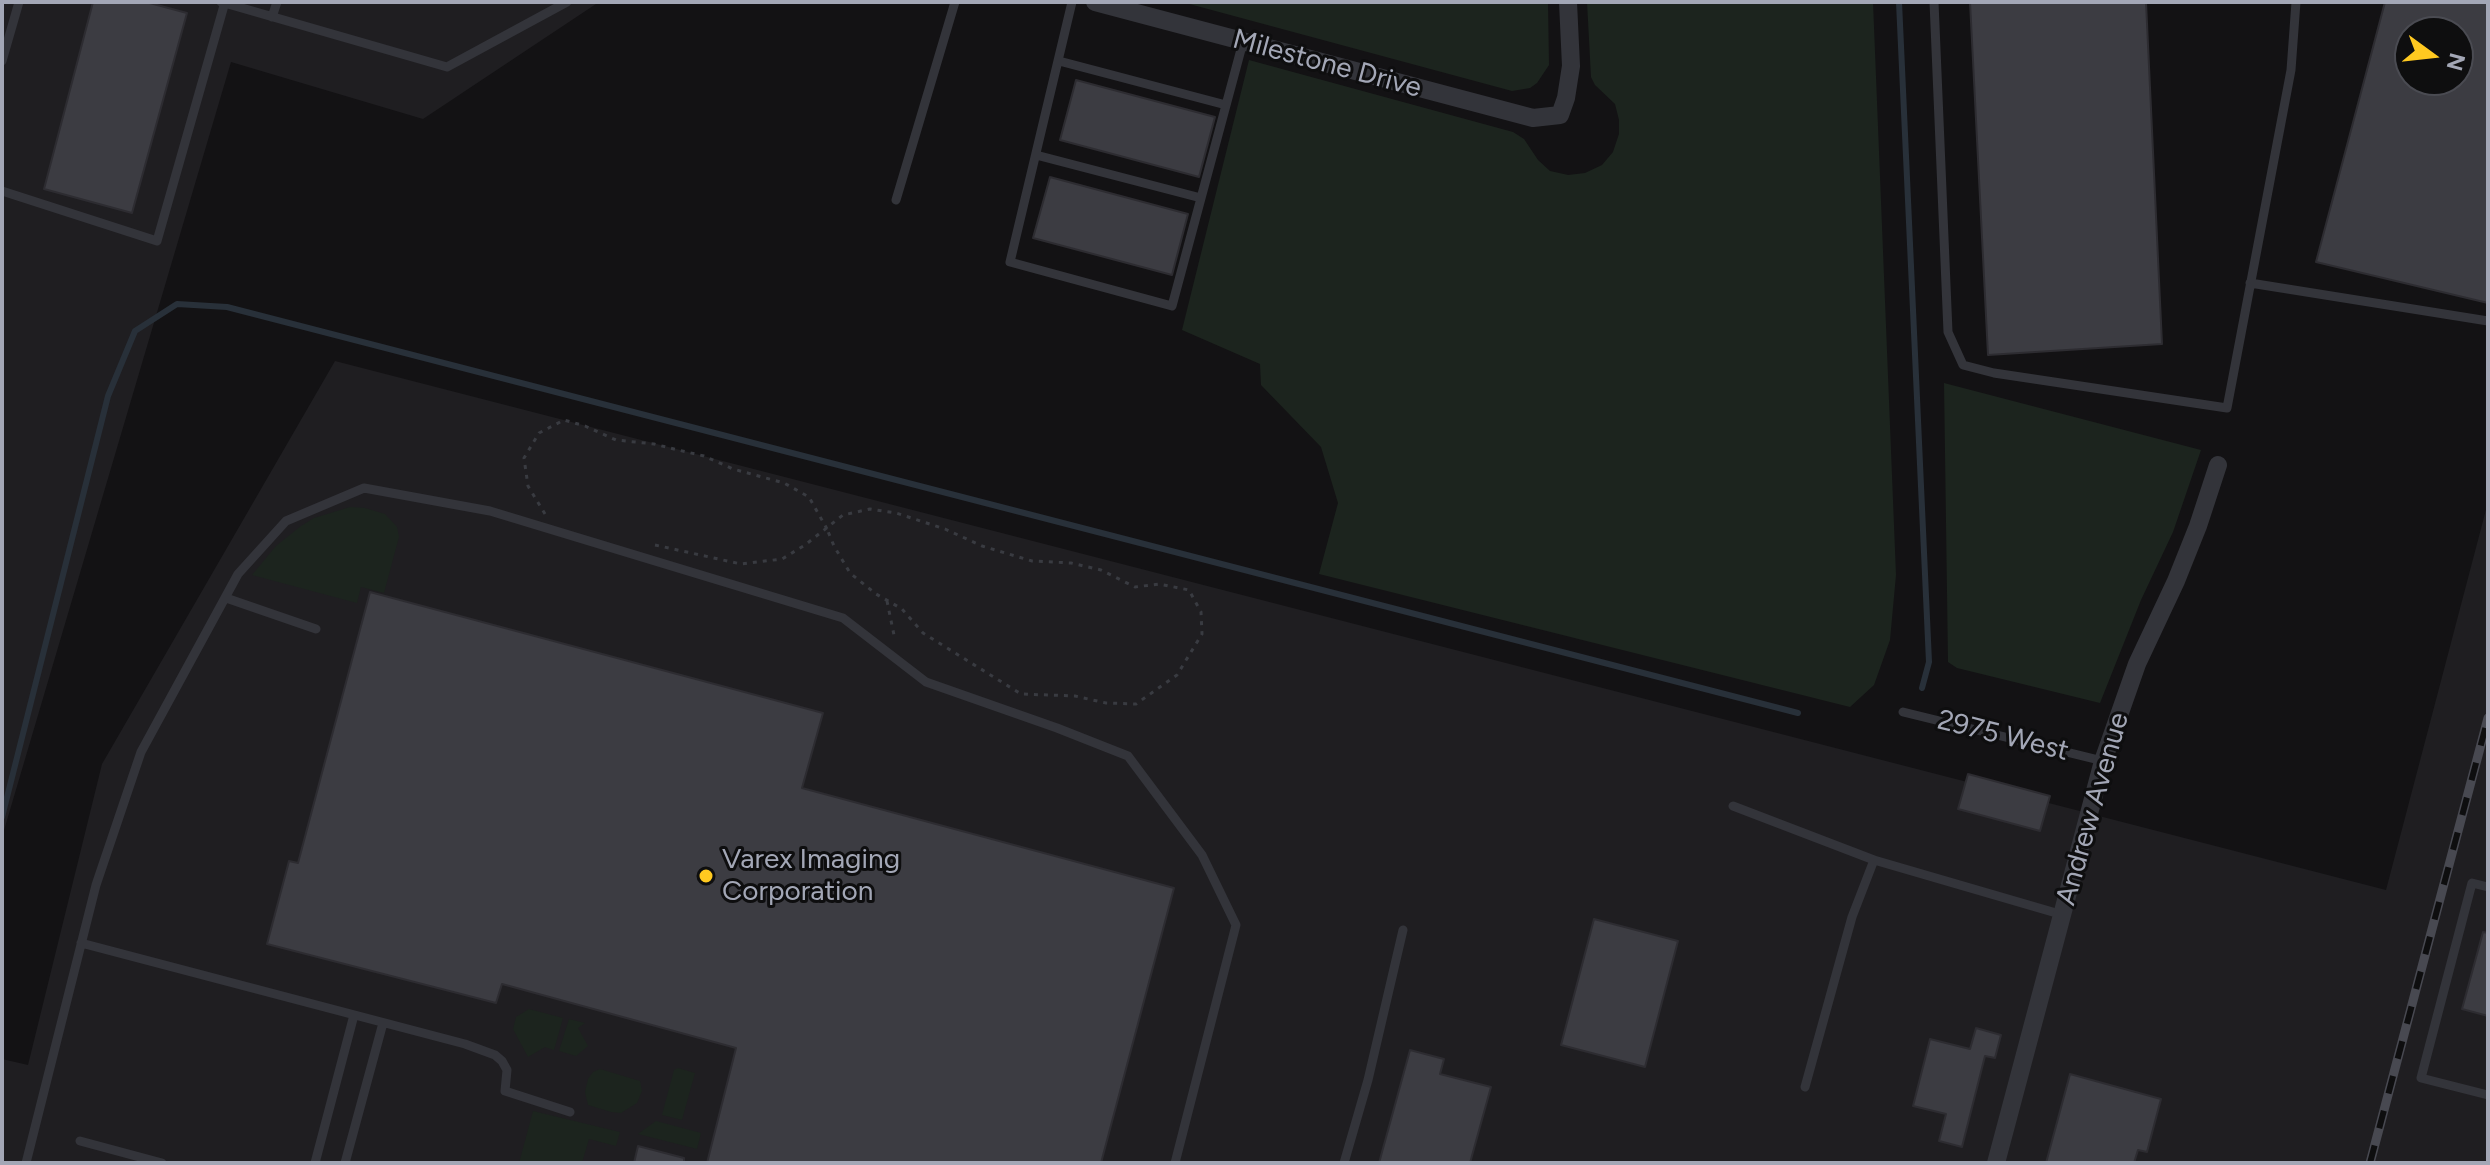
<!DOCTYPE html>
<html>
<head>
<meta charset="utf-8">
<style>
	body { margin:0 }
	#map { position:relative; width:2490px; height:1165px; overflow:hidden; background:#131214; font-family:Figtree,sans-serif }
	canvas { display:block }
	.frame { position:absolute; inset:0; border:4px solid #a3a7b6; pointer-events:none }
	.north { position:absolute; left:2394px; top:16px; width:80px; height:80px; box-sizing:border-box; background:#0e0e0f; border:2px solid #4a4b52; border-radius:50%; rotate:105deg; font-size:22px; font-weight:700; line-height:32px; text-align:center; color:#a3a7b6 }
	.north::after { content:''; display:block; margin:auto; width:28px; height:36px; background:#ffc920; clip-path:polygon(50% 0,100% 100%,50% 72%,0 100%) }
</style>
</head>
<body>
<div id="map">
<canvas width="2490" height="1165"></canvas>
<div class="frame"></div>
<div class="north">N</div>
</div>
<script>
const c = document.querySelector('canvas').getContext('2d');
c.lineJoin = 'round';
function fill(path, color) { c.fillStyle = color; c.fill(path, 'evenodd'); }
const toPath = rows => new Path2D(rows.map(r => 'M' + r).join(''));
function strokePath(path, color, width, dash) { c.strokeStyle = color; c.lineWidth = width; c.lineCap = dash ? 'butt' : 'round'; c.setLineDash(dash || []); c.stroke(path); }
function drawText(font, color, halo, rows, align = 'center') {
  c.font = font + ' Figtree,sans-serif'; c.lineWidth = 6; c.setLineDash([]); c.textBaseline = 'middle'; c.strokeStyle = halo; c.fillStyle = color; for (const [text, x, y, turn = 0] of rows) {
    c.save(); c.translate(x, y); c.rotate((+turn || 0) * Math.PI / 180); c.textAlign = isNaN(turn) ? turn : align; if (halo) c.strokeText(text, 0, 0); c.fillText(text, 0, 0); c.restore();
  }
}
fill(toPath([
	[2,2,599,2,423,119,231,62,2,837],
	[335,361,2386,890,2488,502,2488,1163,2,1163,2,1059,28,1065,102,764]
]), '#1f1e21');
fill(toPath([
	[1182,2,1548,2,1549,65,1537,83,1530,88,1512,91],
	[1587,2,1873,2,1896,575,1890,640,1874,685,1850,707,1319,574,1338,503,1321,447,1261,385,1260,364,1182,330,1249,60,1513,132,1524,139,1538,160,1550,171,1568,175,1585,173,1602,165,1613,152,1619,134,1619,120,1615,104,1595,85,1591,77],
	[1944,383,2201,450,2173,532,2141,600,2100,703,1957,668,1948,662],
	[350,507,365,508,385,514,397,527,399,537,384,593,361,587,357,603,252,575,276,546,301,526,314,518],
	[529,1009,563,1018,554,1050,545,1047,528,1057,513,1029,516,1017],
	[569,1019,585,1023,578,1028,588,1046,576,1056,559,1051],
	[678,1068,695,1073,682,1120,662,1115,674,1070],
	[600,1069,640,1081,642,1091,637,1103,621,1113,611,1112,588,1105,585,1092,588,1079,593,1072],
	[533,1111,620,1132,616,1146,589,1139,582,1163,519,1163],
	[656,1121,701,1133,697,1149,638,1134]
]), '#1c241e');
strokePath(toPath([
	[1899,2,1929,662,1922,688],
	[2,817,108,396,135,331,177,304,227,307,1798,713]
]), '#283039', 6);
const building = toPath([
	[93,2,146,2,187,13,132,213,44,189,93,2],
	[1970,2,2146,2,2162,344,1988,355,1970,2],
	[2385,2,2488,2,2488,303,2316,262,2385,2],
	[2410,32,2458,32,2458,80,2410,80,2410,32],
	[1076,80,1215,117,1199,177,1060,140,1076,80],
	[1050,177,1188,214,1172,275,1033,238,1050,177],
	[370,592,823,713,802,788,1174,888,1101,1163,707,1163,736,1048,502,984,496,1003,267,944,289,861,298,863,370,592],
	[1968,774,2050,796,2040,831,1958,809,1968,774],
	[1594,919,1678,941,1645,1067,1561,1045,1594,919],
	[2483,932,2488,933,2488,1016,2462,1009,2483,932],
	[1976,1028,2001,1035,1995,1058,1985,1056,1962,1147,1939,1141,1946,1114,1913,1106,1930,1039,1970,1049,1976,1028],
	[1410,1050,1444,1059,1440,1074,1491,1087,1470,1163,1379,1163,1410,1050],
	[2070,1074,2161,1099,2147,1152,2138,1150,2134,1163,2046,1163,2070,1074],
	[638,1146,684,1158,684,1163,634,1163,638,1146]
]);
fill(building, '#3c3c42');
strokePath(building, '#2d2c31', 2);
strokePath(toPath([
	[545,514,528,486,524,458,539,433,564,420,585,426,616,440,654,444,678,450,704,456,733,469,784,483,809,497,827,529],
	[655,545,741,564,782,559,805,545,843,515,870,509,896,513,945,529,982,546,1032,561,1071,563,1101,570,1135,587,1159,584,1189,590,1201,612,1202,634,1177,675,1136,704,1106,703,1075,696,1021,694,923,633,902,609,876,594,850,573,834,546,827,529],
	[887,601,895,640]
]), '#393b41', 3, [4, 6]);
strokePath(toPath([
	[221,2,447,67,567,2],
	[1072,2,1010,262,1172,306,1243,42],
	[1934,2,1948,332,1963,365,1994,373,2227,408,2291,70,2296,2],
	[272,17,277,2],
	[2,61,19,2],
	[1059,61,1226,105],
	[1036,155,1201,198],
	[2,191,157,241,225,2],
	[896,200,955,2],
	[2250,283,2488,321],
	[226,598,316,629],
	[1903,712,2103,761],
	[1733,806,1874,860],
	[2488,887,2472,883,2421,1078,2488,1095],
	[81,943,465,1044,495,1055,502,1061,507,1070,505,1091,570,1112],
	[1805,1087,1852,917,1874,860,2063,915],
	[80,1141,162,1163],
	[26,1163,96,885,141,752,238,574,286,521,364,488,490,511,843,618,926,682,1057,728,1128,756,1202,855,1236,925,1175,1163],
	[315,1163,354,1015],
	[345,1163,383,1023],
	[1344,1163,1368,1080,1403,930]
]), '#33343a', 9);
strokePath(toPath([
	[1095,2,1533,118,1560,115,1566,98,1571,66,1568,2],
	[1996,1163,2103,761,2137,664,2176,581,2198,526,2218,465]
]), '#33343a', 18);
const rail = toPath([
	[2370,1163,2488,718]
]);
strokePath(rail, '#484951', 9);
strokePath(rail, '#0e0e0f', 6, [18]);
for (const [x, y, r, color] of [
	[706,876,8,"#ffc920"]
]) { const dot = new Path2D(); dot.arc(x, y, r, 0, 2 * Math.PI); c.fillStyle = color; c.fill(dot); strokePath(dot, '#0e0e0f', 3); }
drawText('28px', '#a3a7b6', '#0e0e0f', [
	["Milestone Drive",1327,64,15],
	["2975 West",2003,736,14],
	["Andrew Avenue",2093,809,-74]
]);
drawText('28px', '#a3a7b6', '#0e0e0f', [
	["Varex Imaging",722,860],
	["Corporation",722,892]
], 'left');
</script>
</body>
</html>
